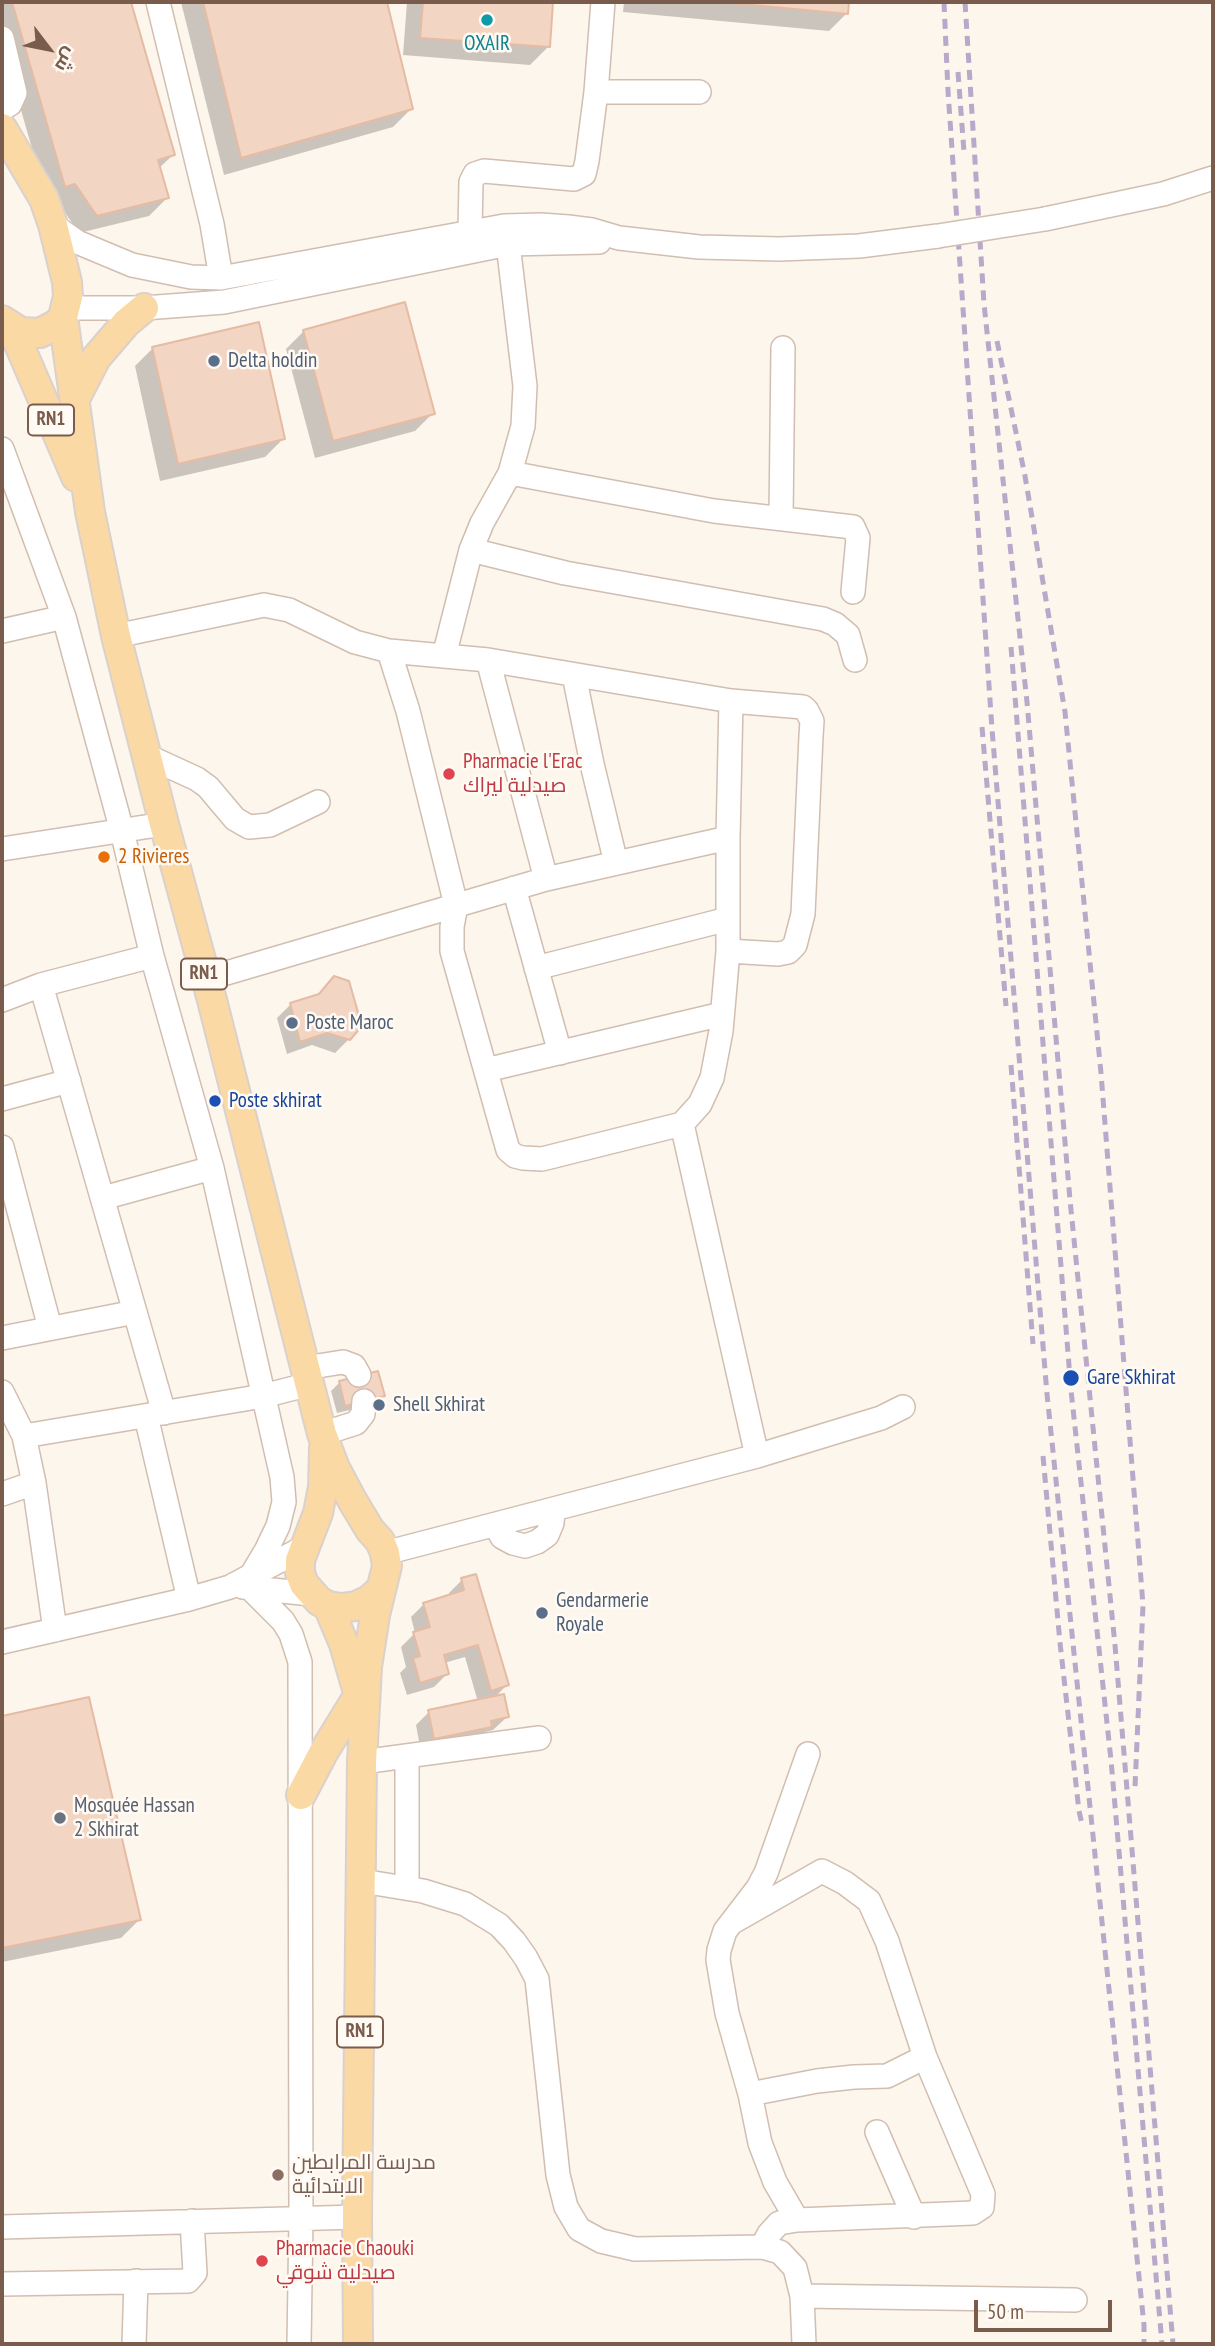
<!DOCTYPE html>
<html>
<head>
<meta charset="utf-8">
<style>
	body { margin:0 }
	#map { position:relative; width:1215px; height:2346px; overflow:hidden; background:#fdf6ec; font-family:"PT Sans Narrow",Cairo,sans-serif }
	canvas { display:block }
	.frame { position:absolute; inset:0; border:4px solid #7a5c4d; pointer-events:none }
	.north { position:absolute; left:14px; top:14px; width:70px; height:70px; -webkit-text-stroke:5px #fffaf3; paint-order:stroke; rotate:122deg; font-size:19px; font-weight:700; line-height:28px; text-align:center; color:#7a5c4d }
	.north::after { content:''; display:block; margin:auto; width:24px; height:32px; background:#7a5c4d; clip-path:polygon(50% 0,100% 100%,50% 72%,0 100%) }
	.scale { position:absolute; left:974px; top:2300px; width:138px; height:32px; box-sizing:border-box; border:4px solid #7a5c4d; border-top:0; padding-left:9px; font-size:21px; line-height:24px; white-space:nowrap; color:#7a5c4d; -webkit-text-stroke:5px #fffaf3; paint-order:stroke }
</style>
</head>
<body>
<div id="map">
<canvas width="1215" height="2346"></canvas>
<div class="frame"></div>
<div class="north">ش</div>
<div class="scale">50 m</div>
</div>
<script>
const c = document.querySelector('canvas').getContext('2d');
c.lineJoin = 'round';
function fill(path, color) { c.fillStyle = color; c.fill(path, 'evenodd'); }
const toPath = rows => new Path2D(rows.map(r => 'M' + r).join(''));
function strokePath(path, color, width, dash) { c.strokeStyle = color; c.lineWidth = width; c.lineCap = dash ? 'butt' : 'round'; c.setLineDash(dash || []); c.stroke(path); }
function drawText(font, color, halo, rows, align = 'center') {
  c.font = font + ' "PT Sans Narrow",Cairo,sans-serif'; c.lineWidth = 5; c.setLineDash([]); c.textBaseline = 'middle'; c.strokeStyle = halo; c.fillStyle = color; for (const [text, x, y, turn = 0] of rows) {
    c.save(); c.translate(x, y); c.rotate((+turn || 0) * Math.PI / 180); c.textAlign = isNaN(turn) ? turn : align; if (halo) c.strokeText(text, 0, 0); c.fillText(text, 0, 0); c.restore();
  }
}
fill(toPath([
	[2,2,129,2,173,155,158,169,167,198,149,216,79,233,57,201,48,204,2,44],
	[181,2,385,2,411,109,393,127,224,175],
	[407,2,552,2,548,47,530,65,403,55],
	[624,2,847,2,847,13,829,31,623,12],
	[304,331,433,413,415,431,315,458,286,349],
	[153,348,283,439,265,457,160,481,135,366],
	[334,978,349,1039,335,1053,312,1045,287,1054,277,1018,291,1004,317,996],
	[340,1382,383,1395,374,1404,337,1413,331,1391],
	[462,1580,507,1685,493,1699,507,1717,493,1730,485,1732,477,1740,421,1752,416,1725,429,1712,478,1702,465,1657,444,1663,447,1674,434,1687,407,1695,400,1673,406,1667,401,1647,415,1633,411,1617,424,1604,450,1597,449,1593],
	[88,1699,139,1920,121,1938,2,1962,2,1718]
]), '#0003');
const building = toPath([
	[12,2,131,2,175,155,158,160,169,198,97,216,75,184,65,187,12,2],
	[203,2,387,2,413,109,241,158,203,2],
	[423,2,553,2,550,47,420,38,423,2],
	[720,2,849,2,848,14,720,2],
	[405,302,435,414,333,441,303,330,405,302],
	[259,322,285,439,178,464,152,347,259,322],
	[334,976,349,981,362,1026,350,1040,327,1033,300,1042,290,1003,319,994,334,976],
	[378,1371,385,1396,345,1406,339,1381,378,1371],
	[476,1574,509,1685,491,1691,478,1645,444,1655,449,1674,420,1683,413,1658,420,1656,413,1632,430,1627,423,1603,464,1590,461,1578,476,1574],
	[504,1694,509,1717,491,1721,492,1727,434,1739,428,1710,504,1694],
	[89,1697,141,1920,2,1948,2,1716,89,1697]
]);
fill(building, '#f3d5c3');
strokePath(building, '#e6bba3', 2);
const minor = toPath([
	[158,2,212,224,221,278],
	[2,38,15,93,10,104,2,109],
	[596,92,603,2],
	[1045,219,1163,194,1213,178],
	[53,225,77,242,132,265,191,277,221,278,504,226,541,225,568,227,592,230,619,238,699,247,779,249,859,246,938,236],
	[470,231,471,182,475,174,484,171,574,179,584,174,587,161,596,92,699,92],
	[67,308,144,308,224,302,508,244,599,242],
	[2,449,64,617,122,831,152,956,212,1168,282,1477,284,1502,278,1526,266,1551,251,1576],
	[510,473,714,511,853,527,858,538,853,592],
	[781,518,783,348],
	[471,550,565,573,823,619,835,624,848,635,855,660],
	[2,631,64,617],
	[116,636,264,605,289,610,355,642,389,651,444,656,471,550,482,523,510,473,523,426,525,386,508,244],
	[389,651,408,711,456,905,452,927,452,951,508,1150,515,1156,523,1158,542,1159,682,1124],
	[444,656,488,660,731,701,803,707,807,711,812,721,811,736,803,914,795,945,788,952,778,954,728,951],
	[488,660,546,879],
	[574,675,592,764,616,863],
	[731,701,728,838,728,951,721,1031,712,1078,700,1104,682,1124,757,1456],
	[147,756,197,779,208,787,235,819,249,827,270,825,318,802],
	[2,849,164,824],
	[514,888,560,1053],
	[536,968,728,919],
	[206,979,546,879,728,838],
	[41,985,164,1413],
	[2,1000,41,985,152,956],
	[486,1070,722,1014],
	[2,1099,69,1081],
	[2,1147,50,1328],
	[103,1198,212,1168],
	[2,1338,135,1312],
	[305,1368,343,1362,354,1366,359,1375],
	[2,1392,24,1436,34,1483,55,1630],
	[146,1416,189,1599],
	[322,1434,356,1423,363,1414,364,1401],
	[24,1436,263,1396,310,1384],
	[2,1494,34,1483],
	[496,1526,502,1537,513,1543,525,1546,537,1542,547,1535,552,1523,553,1511],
	[385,1553,757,1456,881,1418,903,1407],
	[243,1587,311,1594],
	[250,1588,283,1621,291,1634,300,1662,301,2219,299,2344],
	[2,1642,189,1599,230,1587,303,1548],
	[362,1762,539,1738],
	[362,1881,423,1891,465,1904,499,1925,514,1941,526,1958,537,1979,558,2175,566,2207,579,2229,601,2241,635,2249,762,2247,780,2252,795,2268,802,2296,804,2344],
	[407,1888,407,1757],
	[731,1923,822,1871,845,1883,869,1901,887,1941,925,2057,983,2194,982,2207,973,2213,797,2220,779,2223,769,2234,762,2247],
	[750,2094,817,2081,854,2077,887,2076,925,2057],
	[877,2132,914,2217],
	[797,2220,775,2182,760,2143,750,2094,727,2013,718,1960,719,1950,725,1931,758,1888,766,1873,808,1754],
	[2,2227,357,2217],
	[2,2284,188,2281,195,2273,192,2221],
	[802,2296,1075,2300],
	[134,2344,136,2281]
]);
const major = toPath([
	[2,128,44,199,53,225,67,282,68,297,63,317,57,324,40,333,21,332,2,320],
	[63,317,90,512,116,636,164,824,212,1000,322,1434,335,1468,352,1500,370,1530,380,1541,385,1553,387,1566,375,1615,367,1667,362,1762,357,2217,358,2344],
	[12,328,76,477],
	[75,399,96,358,126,323,144,308],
	[324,1448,323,1487,318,1513,300,1560,300,1573,304,1584,319,1601,328,1606,342,1608,356,1606,369,1600,380,1590],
	[328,1606,344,1644,359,1696],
	[301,1795,323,1753,358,1696]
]);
strokePath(minor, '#d1beb0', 26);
strokePath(major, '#dad1cd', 32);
strokePath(minor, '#fff', 23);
strokePath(major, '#fbd9a5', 28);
strokePath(toPath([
	[944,2,948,91,992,729,1047,1394,1144,2325,1144,2344],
	[965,2,984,304,1027,702,1070,1200,1115,1645,1173,2344],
	[958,72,964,152],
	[997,341,1025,476,1065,712,1101,1073,1143,1605,1135,1787],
	[1011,647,1071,1390,1111,1760,1162,2344],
	[982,727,1006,1006],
	[1011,1065,1033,1344],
	[1043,1456,1060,1643,1079,1811,1082,1824]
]), '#b9a8c9', 5, [10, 7]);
const minorBridge = toPath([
	[938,236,1045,219]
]);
strokePath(minorBridge, '#d1beb0', 26, []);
strokePath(minorBridge, '#fff', 23);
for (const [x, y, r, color] of [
	[487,20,7,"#0f9aa8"],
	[214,361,7,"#5c6f8a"],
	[449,774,7,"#e0444e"],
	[104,857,7,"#e8710a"],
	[292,1023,7,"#5c6f8a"],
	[215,1101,7,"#1a4fb4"],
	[1071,1378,9,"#1a4fb4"],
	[379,1405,7,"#5c6f8a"],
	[542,1613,7,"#5c6f8a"],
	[60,1818,7,"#6b7280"],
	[278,2175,7,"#8d6e63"],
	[262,2261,7,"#e0444e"]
]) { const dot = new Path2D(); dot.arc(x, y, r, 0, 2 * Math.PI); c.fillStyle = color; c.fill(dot); strokePath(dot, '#fffaf3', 2.5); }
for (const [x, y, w] of [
	[51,420,46],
	[204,974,46],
	[360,2032,46]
]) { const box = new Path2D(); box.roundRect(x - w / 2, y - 15.5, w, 31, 5); c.fillStyle = '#fffaf3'; c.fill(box); strokePath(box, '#7a5c4d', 2); }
drawText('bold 19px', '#7a5c4d', null, [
	["RN1",51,420],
	["RN1",204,974],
	["RN1",360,2032]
]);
drawText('21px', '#0d838f', '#fffaf3', [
	["OXAIR",487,44]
]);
drawText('21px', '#4e5e75', '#fffaf3', [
	["Delta holdin",228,361],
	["Poste Maroc",306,1023],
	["Shell Skhirat",393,1405],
	["Gendarmerie",556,1601],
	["Royale",556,1625]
], 'left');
drawText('21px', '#be3a42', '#fffaf3', [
	["Pharmacie l'Erac",463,762],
	["صيدلية ليراك",463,786],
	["Pharmacie Chaouki",276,2249],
	["صيدلية شوقي",276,2273]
], 'left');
drawText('21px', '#c56008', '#fffaf3', [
	["2 Rivieres",118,857]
], 'left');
drawText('21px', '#164399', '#fffaf3', [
	["Poste skhirat",229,1101],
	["Gare Skhirat",1087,1378]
], 'left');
drawText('21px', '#5b616d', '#fffaf3', [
	["Mosquée Hassan",74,1806],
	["2 Skhirat",74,1830]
], 'left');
drawText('21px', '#785e54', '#fffaf3', [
	["مدرسة المرابطين",292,2163],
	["الابتدائية",292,2187]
], 'left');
</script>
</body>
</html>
